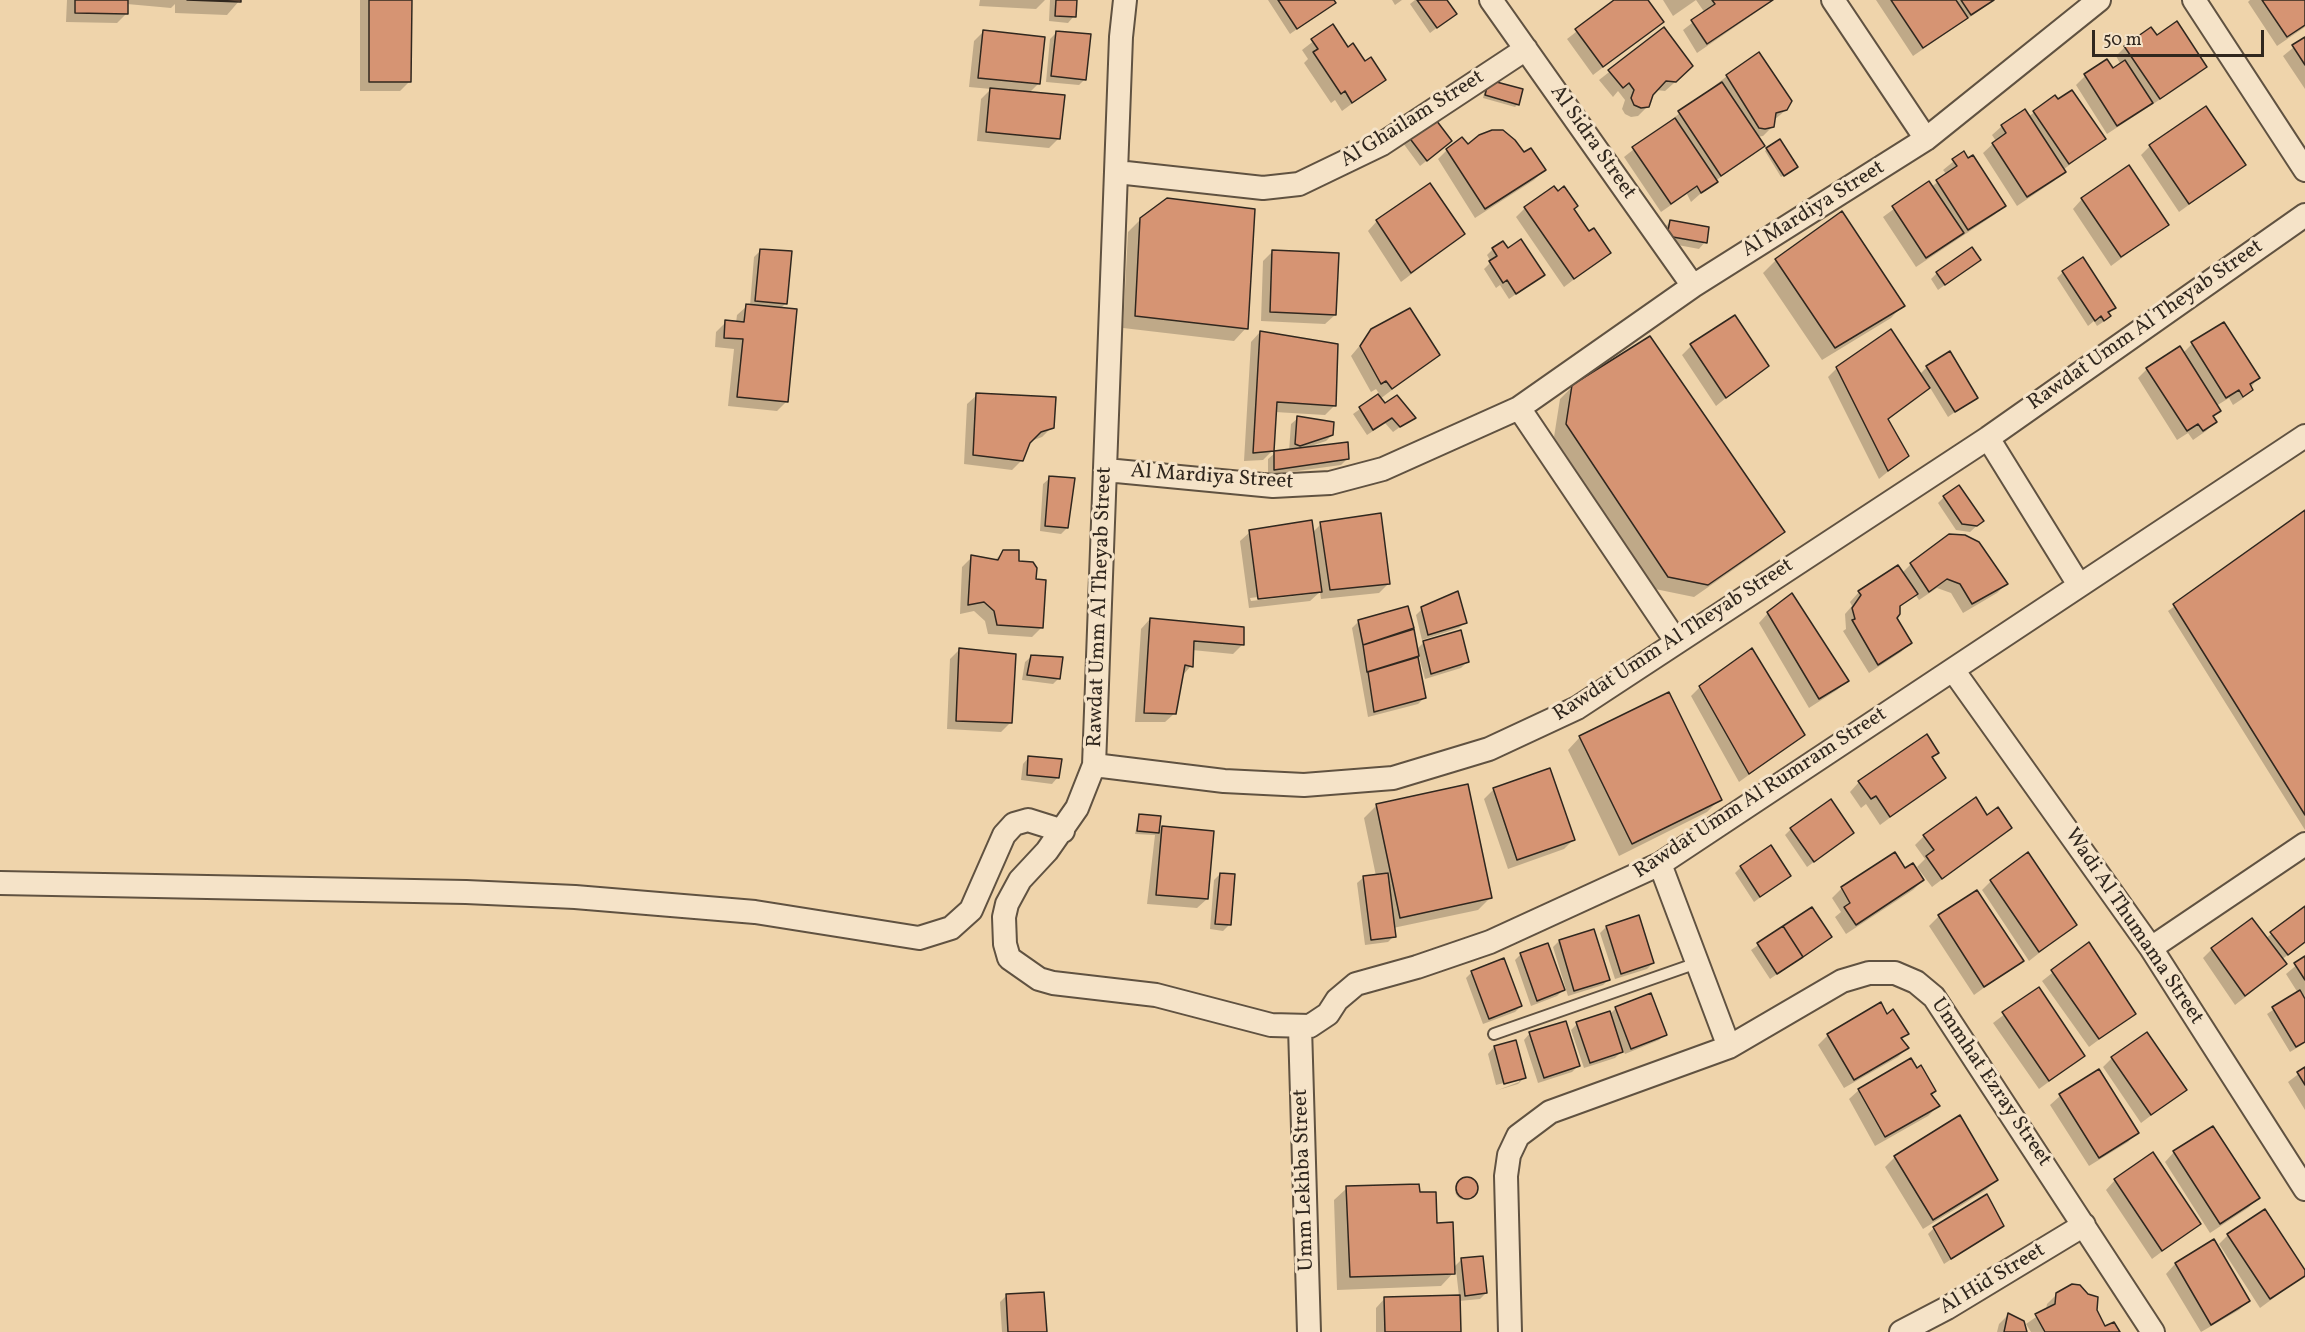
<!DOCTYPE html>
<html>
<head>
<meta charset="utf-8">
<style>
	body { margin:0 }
	#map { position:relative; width:2305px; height:1332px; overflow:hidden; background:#efd4ab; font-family:Vollkorn,serif }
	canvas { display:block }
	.scale { position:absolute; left:2092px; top:30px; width:172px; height:27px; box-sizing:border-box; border:3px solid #30271e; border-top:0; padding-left:8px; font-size:18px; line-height:21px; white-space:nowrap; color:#30271e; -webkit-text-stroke:4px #f5e3c8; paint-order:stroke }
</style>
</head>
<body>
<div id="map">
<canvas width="2305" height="1332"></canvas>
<div class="scale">50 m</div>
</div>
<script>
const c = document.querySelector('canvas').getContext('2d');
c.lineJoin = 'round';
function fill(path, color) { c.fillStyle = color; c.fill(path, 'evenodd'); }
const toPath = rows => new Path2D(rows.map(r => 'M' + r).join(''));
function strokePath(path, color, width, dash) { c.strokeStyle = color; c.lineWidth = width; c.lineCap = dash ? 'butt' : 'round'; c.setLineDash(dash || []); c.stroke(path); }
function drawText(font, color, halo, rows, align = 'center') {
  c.font = font + ' Vollkorn,serif'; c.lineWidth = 6; c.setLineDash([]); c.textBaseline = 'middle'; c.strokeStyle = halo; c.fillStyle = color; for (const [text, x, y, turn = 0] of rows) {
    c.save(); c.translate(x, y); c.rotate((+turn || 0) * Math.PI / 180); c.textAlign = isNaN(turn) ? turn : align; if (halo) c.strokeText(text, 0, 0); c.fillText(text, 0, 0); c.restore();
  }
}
fill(toPath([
	[67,0,240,0,227,15,175,13,175,4,171,8,127,4,126,14,117,23,66,22],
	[360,0,410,0,410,81,400,91,360,91],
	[980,0,1045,0,1036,9,979,6],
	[1050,0,1077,0,1074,16,1068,23,1049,21],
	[1268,0,1332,0,1334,3,1290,34],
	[1392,0,1402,0,1395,5],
	[1415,0,1445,0,1455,14,1430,33,1410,4],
	[1617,0,1646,0,1662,22,1593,75,1567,39],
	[1663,0,1696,0,1673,16],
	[1696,0,1774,0,1697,53,1683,30,1705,13],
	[1876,0,1995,0,1913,56],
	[2250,0,2305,0,2305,27,2277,46,2248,2],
	[1333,26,1348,49,1384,80,1342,111,1335,100,1331,103,1304,63,1308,59,1302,50],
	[1664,29,1682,76,1665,91,1656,90,1648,106,1638,116,1631,117,1625,114,1622,109,1625,100,1618,91,1613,97,1599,80],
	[984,31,1039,83,1029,93,1059,138,1049,148,977,141,981,99,991,89,969,87,974,41],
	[1056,33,1085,79,1079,85,1046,82,1050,39],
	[2156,38,2205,67,2196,76,2107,134,2076,85,2085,76,2113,70,2121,65,2116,56,2125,47],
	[2305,38,2305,89,2283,56],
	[1727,76,1786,110,1774,120,1772,127,1763,136,1757,137,1763,146,1753,155,1715,181,1691,202,1687,194,1661,212,1624,157],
	[1486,84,1518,104,1515,107,1483,98],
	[2055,97,2104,138,2063,170,2054,181,2017,206,1983,153,1996,141,1992,135,2002,126,2028,117],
	[1432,118,1444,147,1420,166,1403,143],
	[1467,146,1523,154,1544,170,1534,180,1475,218,1438,159,1447,150],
	[2150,146,2244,165,2179,212,2141,155],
	[1767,149,1794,169,1781,177,1765,151],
	[1964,153,2004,206,1994,215,1916,267,1883,217,1929,183,1931,187,1947,175,1943,170],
	[2082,199,2167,224,2111,266,2073,209],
	[1525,208,1588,234,1609,253,1564,287,1516,217],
	[1141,219,1246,328,1234,341,1123,328,1128,232],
	[1377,221,1464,234,1401,282,1368,231],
	[1670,222,1705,242,1699,249,1662,242,1664,228],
	[1493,249,1507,250,1543,275,1509,299,1500,285,1496,288,1484,269,1491,262,1487,255],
	[760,251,786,303,780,309,787,401,777,411,728,406,734,349,715,347,716,332,726,322,736,323,737,315,747,306,750,306,754,257],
	[1273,251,1335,315,1325,324,1261,321,1263,261],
	[1776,260,1903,305,1891,318,1822,360,1763,273],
	[1979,260,1938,290,1931,279,1937,273],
	[2063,272,2114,307,2103,322,2097,326,2094,321,2088,326,2057,278],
	[1372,331,1438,355,1380,399,1385,405,1414,417,1393,432,1385,423,1367,435,1353,414,1380,395,1376,389,1371,392,1351,356],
	[1260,332,1334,406,1325,415,1275,412,1273,450,1263,460,1244,461,1251,342],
	[2192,344,2258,378,2242,399,2233,405,2229,398,2216,406,2219,411,2213,417,2215,422,2206,431,2193,440,2188,433,2177,440,2138,378,2147,369,2183,353],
	[1691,346,1767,365,1716,406,1682,355],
	[1927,367,1976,397,1948,417,1929,386,1887,421,1907,456,1879,479,1828,377,1837,368,1919,375],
	[1573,386,1783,532,1770,544,1694,597,1655,589,1554,437,1560,399],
	[977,395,1052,427,1042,437,1031,441,1022,460,1012,470,964,464,967,404],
	[1298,418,1332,435,1326,441,1305,448,1347,459,1341,465,1268,475,1268,459,1275,453,1289,451,1291,424],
	[1050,478,1067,528,1061,534,1040,531,1043,484],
	[1944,497,1982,521,1970,532,1956,530,1938,503],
	[2305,512,2305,830,2168,611],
	[1321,524,1388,584,1379,593,1321,599,1320,592,1310,601,1249,608,1240,541,1250,532,1312,533],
	[1311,591,1311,594,1251,601,1250,598],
	[1004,551,1035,580,1041,628,1032,637,988,634,985,621,974,611,960,614,962,567,972,557,994,561],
	[1911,564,2006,584,1997,593,1963,613,1951,593,1937,588,1919,600,1915,594,1899,608,1895,618,1910,643,1901,652,1869,673,1843,631,1846,629,1845,614,1852,606,1850,602,1859,592,1897,567,1902,573],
	[1407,607,1415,651,1426,640,1467,662,1461,668,1425,679,1418,652,1416,653,1424,698,1418,704,1368,717,1352,628,1359,621],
	[1422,609,1465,622,1459,628,1422,640,1416,615],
	[1768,613,1847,681,1837,690,1809,708,1759,623],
	[1150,619,1242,645,1233,654,1192,650,1191,666,1182,676,1175,713,1165,722,1135,722,1141,629],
	[959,650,1011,722,1001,732,947,729,950,659],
	[1032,656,1059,678,1053,684,1022,680,1025,662],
	[1700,687,1804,735,1739,782,1691,696],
	[1580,737,1720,799,1707,812,1619,856,1568,750],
	[1937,753,1931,759,1944,778,1880,825,1866,804,1861,808,1850,792,1859,782],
	[1029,757,1058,777,1052,784,1021,780,1023,764],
	[1494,789,1573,840,1564,849,1508,869,1484,799],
	[1377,805,1491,897,1478,910,1393,928,1394,936,1388,942,1365,945,1357,883,1364,877,1376,876,1364,818],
	[1139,816,1157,833,1162,828,1207,899,1197,908,1147,904,1155,835,1135,834],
	[1987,817,2010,828,1932,887,1917,867,1925,859,1915,845,1924,836],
	[1791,829,1853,833,1807,867,1785,835],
	[1894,854,1904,870,1923,880,1913,890,1846,934,1835,917,1841,912,1832,898,1841,889],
	[1741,867,1789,876,1754,902,1735,873],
	[1220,874,1229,925,1223,931,1210,929,1214,880],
	[1991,881,2075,925,2029,961,1982,890],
	[2305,908,2305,942,2281,960,2285,964,2275,974,2235,1005,2203,958,2212,949,2265,939],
	[1811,909,1830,937,1770,979,1751,950],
	[1939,916,2022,960,1974,995,1929,926],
	[1606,927,1653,963,1647,969,1615,979,1600,933],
	[1593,931,1609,979,1603,985,1568,996,1553,947,1559,941],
	[2089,944,2135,1013,2089,1047,2042,981],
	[1521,954,1563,990,1557,996,1531,1006,1515,960],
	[2305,958,2305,1043,2290,1052,2267,1014,2298,993,2286,974],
	[1472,972,1521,1006,1515,1012,1483,1024,1466,978],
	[2038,989,2084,1056,2039,1089,1993,1023],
	[1616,1008,1665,1034,1659,1040,1625,1054,1623,1050,1615,1058,1584,1068,1571,1030,1577,1024,1609,1015],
	[1886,1016,1907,1034,1901,1040,1907,1048,1898,1057,1844,1088,1818,1045,1828,1035],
	[1530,1033,1578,1066,1572,1072,1538,1083,1524,1040],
	[1515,1042,1524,1078,1518,1084,1498,1090,1519,1082,1519,1079,1496,1085,1488,1054,1494,1047],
	[2112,1058,2185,1090,2141,1123,2103,1067],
	[2305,1069,2305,1110,2288,1082],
	[2098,1071,2137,1132,2128,1142,2089,1166,2050,1105,2060,1096],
	[1859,1090,1935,1091,1930,1095,1938,1106,1928,1116,1875,1146,1849,1099],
	[2174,1152,2258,1198,2248,1208,2210,1233,2165,1162],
	[1895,1157,1996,1180,1986,1190,1923,1229,1885,1167],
	'1455 1190a10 10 0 1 1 20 0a10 10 0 1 1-20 0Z',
	[2115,1180,2199,1224,2152,1259,2106,1190],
	[1347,1188,1436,1224,1453,1268,1462,1259,1486,1293,1480,1299,1459,1301,1459,1332,1376,1332,1376,1308,1385,1298,1459,1296,1456,1270,1441,1286,1337,1290,1334,1200],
	[2002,1226,1944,1264,1928,1234,1934,1228],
	[2228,1235,2305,1272,2305,1275,2260,1308,2219,1244],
	[2213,1241,2248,1301,2239,1310,2201,1332,2166,1274,2175,1264],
	[2057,1294,2095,1310,2105,1328,2118,1332,2031,1332,2026,1324,2046,1310,2047,1304],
	[1006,1296,1045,1332,1002,1332,1000,1302],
	[2009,1314,2022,1321,2025,1332,1997,1332,1999,1324]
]), '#0003');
const building = toPath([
	[75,0,128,0,128,14,75,13,75,0],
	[187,0,241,0,241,2,187,0],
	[369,0,412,0,411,82,369,82,369,0],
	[1056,0,1077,0,1076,17,1055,16,1056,0],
	[1278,0,1334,0,1336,3,1297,29,1278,0],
	[1417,0,1447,0,1457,14,1437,28,1417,0],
	[1614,0,1648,0,1664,22,1603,67,1575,29,1614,0],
	[1712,0,1773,0,1707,44,1691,20,1715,4,1712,0],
	[1891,0,1956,0,1968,18,1923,48,1891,0],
	[1961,0,1994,0,1971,15,1961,0],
	[2262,0,2305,0,2305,25,2287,37,2262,0],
	[2177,21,2207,67,2160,99,2124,46,2151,27,2157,35,2177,21],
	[1333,24,1348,47,1353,43,1365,61,1371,57,1386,80,1352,103,1345,91,1341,94,1313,52,1318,49,1311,39,1333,24],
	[1664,27,1693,66,1676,82,1666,81,1653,95,1649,107,1641,108,1634,105,1631,98,1634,90,1629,83,1623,88,1608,70,1664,27],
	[983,30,1045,37,1040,84,978,78,983,30],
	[1056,31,1091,34,1086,80,1051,76,1056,31],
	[2305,37,2305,65,2292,45,2305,37],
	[1759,52,1792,101,1787,110,1776,113,1774,127,1765,129,1759,128,1726,75,1759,52],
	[2107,59,2113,68,2125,60,2153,103,2117,126,2084,74,2107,59],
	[1489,80,1523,89,1519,105,1485,95,1489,80],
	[1722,82,1765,146,1721,176,1678,111,1722,82],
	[990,88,1065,95,1060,139,986,132,990,88],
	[2072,90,2106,139,2069,164,2033,111,2055,95,2058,99,2072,90],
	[2206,106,2246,165,2189,204,2149,145,2206,106],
	[2025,109,2066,172,2027,197,1992,143,2006,133,2001,125,2025,109],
	[1433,116,1452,141,1427,161,1408,136,1433,116],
	[1675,118,1718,182,1701,193,1697,186,1671,204,1632,147,1675,118],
	[1492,130,1503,130,1515,140,1524,152,1531,148,1546,170,1485,209,1446,149,1462,137,1468,144,1479,135,1492,130],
	[1780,139,1798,167,1784,176,1766,148,1780,139],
	[1964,151,1968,158,1973,155,2006,206,1968,230,1936,180,1957,166,1952,159,1964,151],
	[2129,165,2169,225,2121,257,2081,198,2129,165],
	[1929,181,1964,233,1926,258,1892,206,1929,181],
	[1430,183,1465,234,1411,273,1376,220,1430,183],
	[1554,186,1558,191,1564,186,1578,206,1574,209,1589,231,1594,228,1611,253,1574,279,1524,207,1554,186],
	[1167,198,1255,209,1248,329,1135,316,1140,218,1167,198],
	[1842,211,1905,306,1835,348,1775,259,1842,211],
	[1670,220,1709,227,1707,243,1667,236,1670,220],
	[1521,239,1545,275,1516,294,1507,280,1503,283,1489,261,1497,256,1492,248,1503,241,1508,248,1521,239],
	[1972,247,1981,260,1945,285,1936,272,1972,247],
	[760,249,792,251,787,304,755,301,760,249],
	[1272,250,1339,253,1336,315,1270,312,1272,250],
	[2083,257,2116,308,2108,312,2111,316,2104,321,2101,316,2095,321,2062,271,2083,257],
	[746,304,797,309,788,402,737,397,743,339,724,338,725,320,744,322,746,304],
	[1410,308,1440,355,1392,389,1386,381,1381,384,1360,346,1371,329,1410,308],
	[1735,315,1769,366,1726,398,1690,344,1735,315],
	[2224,322,2260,378,2250,384,2253,390,2243,397,2239,390,2226,398,2191,342,2224,322],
	[1891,329,1930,388,1888,419,1909,456,1888,471,1836,367,1891,329],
	[1260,331,1338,344,1336,406,1277,402,1274,451,1253,453,1260,331],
	[1650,336,1785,532,1708,585,1668,577,1566,424,1572,385,1650,336],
	[2180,346,2221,411,2213,416,2217,422,2203,431,2198,424,2187,431,2146,368,2180,346],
	[1950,351,1978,398,1955,412,1926,366,1950,351],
	[976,393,1056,397,1054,428,1041,432,1030,443,1023,461,973,455,976,393],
	[1378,394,1385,403,1397,395,1416,418,1400,427,1392,418,1373,430,1359,407,1378,394],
	[1297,416,1334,422,1333,435,1300,446,1295,444,1297,416],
	[1348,442,1349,459,1274,470,1274,451,1348,442],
	[1049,476,1075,478,1068,528,1045,526,1049,476],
	[1959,485,1984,521,1977,526,1962,524,1943,496,1959,485],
	[2305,510,2305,815,2173,604,2305,510],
	[1381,513,1390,584,1330,590,1320,522,1381,513],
	[1312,520,1322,592,1258,599,1249,530,1312,520],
	[1949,534,1965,535,1979,542,2008,584,1972,604,1960,584,1947,579,1929,592,1910,563,1949,534],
	[1003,550,1019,550,1019,561,1033,562,1037,568,1036,579,1046,580,1043,628,997,625,994,611,984,602,968,605,971,555,998,560,1003,550],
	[1898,565,1918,594,1900,606,1900,614,1897,618,1912,643,1878,665,1852,620,1855,619,1852,608,1861,595,1858,591,1898,565],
	[1458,591,1467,623,1428,635,1421,607,1458,591],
	[1792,593,1849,681,1819,699,1767,612,1792,593],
	[1408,606,1414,628,1363,645,1358,620,1408,606],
	[1150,618,1244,627,1244,645,1194,641,1193,667,1185,665,1176,714,1144,713,1150,618],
	[1414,629,1419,656,1367,672,1363,645,1414,629],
	[1461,630,1469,662,1431,674,1423,641,1461,630],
	[959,648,1016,654,1012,723,956,721,959,648],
	[1752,648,1805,735,1749,774,1699,686,1752,648],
	[1031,655,1063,657,1060,679,1027,675,1031,655],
	[1418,657,1426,698,1374,712,1368,672,1418,657],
	[1669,692,1722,800,1632,844,1579,736,1669,692],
	[1927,734,1939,753,1932,757,1946,778,1890,817,1876,796,1871,799,1858,781,1927,734],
	[1028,756,1062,759,1059,778,1027,775,1028,756],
	[1550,768,1575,840,1517,860,1493,788,1550,768],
	[1468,784,1492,898,1400,918,1376,804,1468,784],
	[1976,797,1987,815,1998,807,2012,828,1942,879,1926,856,1934,850,1923,835,1976,797],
	[1831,799,1854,833,1814,862,1790,828,1831,799],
	[1139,814,1161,816,1159,833,1137,831,1139,814],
	[1162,826,1214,831,1208,899,1156,895,1162,826],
	[1771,845,1791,876,1760,897,1740,866,1771,845],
	[1895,852,1905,868,1913,863,1924,880,1856,925,1844,907,1850,903,1841,887,1895,852],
	[2028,852,2077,925,2039,952,1990,880,2028,852],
	[1220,873,1235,874,1231,925,1215,924,1220,873],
	[1388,873,1396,937,1371,940,1363,876,1388,873],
	[1977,890,2024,961,1984,987,1938,915,1977,890],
	[2305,906,2305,942,2288,955,2270,932,2305,906],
	[1812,907,1832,937,1803,957,1783,926,1812,907],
	[1639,915,1654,963,1621,974,1606,926,1639,915],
	[2252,918,2287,964,2245,996,2211,948,2252,918],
	[1783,926,1803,957,1777,974,1757,943,1783,926],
	[1594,929,1610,980,1574,991,1559,940,1594,929],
	[2089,942,2136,1014,2099,1039,2051,970,2089,942],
	[1548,943,1565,990,1537,1001,1520,953,1548,943],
	[2305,956,2305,980,2294,963,2305,956],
	[1504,958,1522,1006,1489,1019,1471,971,1504,958],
	[2039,987,2085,1056,2049,1081,2002,1012,2039,987],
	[2300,990,2305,999,2305,1042,2296,1047,2272,1007,2300,990],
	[1651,993,1667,1035,1631,1049,1615,1007,1651,993],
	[1881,1002,1887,1014,1893,1009,1909,1034,1901,1038,1909,1048,1854,1080,1827,1034,1881,1002],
	[1610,1011,1623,1052,1590,1063,1576,1022,1610,1011],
	[1566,1021,1580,1066,1544,1078,1529,1032,1566,1021],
	[2147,1032,2187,1090,2151,1115,2111,1057,2147,1032],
	[1516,1040,1526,1078,1504,1084,1494,1046,1516,1040],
	[1911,1058,1917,1068,1921,1065,1936,1091,1931,1094,1940,1106,1885,1137,1858,1089,1911,1058],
	[2305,1067,2305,1085,2297,1072,2305,1067],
	[2099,1069,2139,1133,2099,1158,2059,1094,2099,1069],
	[1960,1115,1998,1180,1933,1220,1894,1156,1960,1115],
	[2213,1126,2260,1198,2220,1224,2173,1151,2213,1126],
	[2153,1152,2201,1224,2162,1251,2114,1179,2153,1152],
	'1456 1188a11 11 0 1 1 22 0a11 11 0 1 1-22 0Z',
	[1419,1184,1420,1192,1436,1192,1437,1223,1453,1222,1455,1274,1350,1277,1346,1186,1419,1184],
	[1987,1194,2004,1226,1951,1259,1933,1227,1987,1194],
	[2265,1209,2305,1270,2305,1276,2270,1299,2227,1234,2265,1209],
	[2214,1239,2250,1301,2211,1325,2175,1263,2214,1239],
	[1483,1256,1487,1293,1465,1296,1461,1258,1483,1256],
	[2072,1284,2080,1285,2088,1294,2098,1297,2097,1310,2105,1326,2114,1322,2120,1332,2045,1332,2035,1314,2055,1304,2056,1293,2072,1284],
	[1044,1292,1047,1332,1008,1332,1006,1294,1044,1292],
	[1460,1295,1461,1332,1385,1332,1384,1297,1460,1295],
	[2008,1313,2024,1321,2027,1332,2004,1332,2008,1313]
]);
fill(building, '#d69473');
strokePath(building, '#30271e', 1.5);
const lane = toPath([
	[1494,1034,1697,963]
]);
const street = toPath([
	[1125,0,1121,37,1094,765,1077,808,1047,851,1020,880,1007,904,1004,917,1005,944,1009,958,1039,979,1053,983,1156,995,1271,1025,1310,1026,1328,1014,1337,1000,1356,984,1417,967,1490,942,1660,864,2305,436],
	[1491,0,1693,286],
	[1833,0,1926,139],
	[2194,0,2305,170],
	[1117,172,1263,188,1299,184,1382,144,1526,49],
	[1519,408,1676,641],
	[1988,438,2079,585],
	[1106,470,1273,486,1330,483,1383,469,1519,408,1693,286,1926,139,2099,0],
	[1953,670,2151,948,2305,1189],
	[1094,765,1224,781,1304,785,1393,778,1489,749,1577,708,1988,438,2305,215],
	[1660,864,1729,1047],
	[0,883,466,892,575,897,755,912,919,938,951,928,971,910,1004,835,1014,824,1028,820,1063,831],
	[2151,948,2305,844],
	[1300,1027,1309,1332],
	[1510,1332,1506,1176,1509,1155,1518,1136,1550,1112,1729,1047,1842,981,1869,973,1895,973,1916,982,1934,997,2153,1332],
	[1901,1332,1947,1308,2084,1225]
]);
strokePath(lane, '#605241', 14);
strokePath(street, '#605241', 26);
strokePath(lane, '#f5e3c8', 10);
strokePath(street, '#f5e3c8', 22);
drawText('21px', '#30271e', '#f5e3c8', [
	["Al Ghailam Street",1413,120,-32],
	["Al Sidra Street",1592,143,55],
	["Al Mardiya Street",1814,210,-32],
	["Rawdat Umm Al Theyab Street",2146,326,-35],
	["Al Mardiya Street",1212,478,4],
	["Rawdat Umm Al Theyab Street",1101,607,-88],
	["Rawdat Umm Al Theyab Street",1674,641,-33],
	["Rawdat Umm Al Rumram Street",1761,794,-33],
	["Wadi Al Thumama Street",2133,927,56],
	["Ummhat Ezray Street",1990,1083,56],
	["Umm Lekhba Street",1305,1180,-92],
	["Al Hid Street",1993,1280,-31]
]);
</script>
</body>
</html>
